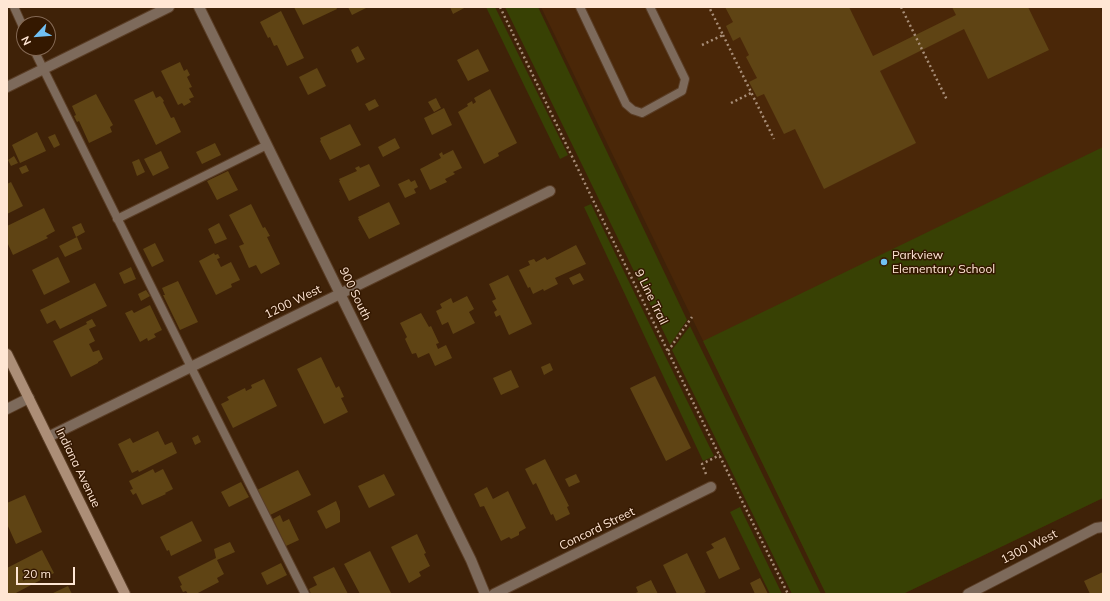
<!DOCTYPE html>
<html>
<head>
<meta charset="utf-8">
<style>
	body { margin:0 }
	#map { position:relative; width:1110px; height:601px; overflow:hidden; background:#3f2208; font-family:Mulish,sans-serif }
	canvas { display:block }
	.frame { position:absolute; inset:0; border:8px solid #ffe6d4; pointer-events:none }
	.north { position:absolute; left:16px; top:16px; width:40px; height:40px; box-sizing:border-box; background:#341800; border:1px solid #856a55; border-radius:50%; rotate:244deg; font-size:11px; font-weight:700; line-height:16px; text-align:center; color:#ffe6d4 }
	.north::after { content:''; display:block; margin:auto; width:14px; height:18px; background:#71c1f5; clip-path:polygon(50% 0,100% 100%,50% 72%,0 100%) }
	.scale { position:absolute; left:16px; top:567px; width:59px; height:18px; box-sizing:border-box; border:2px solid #ffe6d4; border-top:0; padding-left:5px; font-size:12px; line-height:14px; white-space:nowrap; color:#ffe6d4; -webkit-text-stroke:3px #341800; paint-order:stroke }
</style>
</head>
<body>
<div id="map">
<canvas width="1110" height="601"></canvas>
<div class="frame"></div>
<div class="north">N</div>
<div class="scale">20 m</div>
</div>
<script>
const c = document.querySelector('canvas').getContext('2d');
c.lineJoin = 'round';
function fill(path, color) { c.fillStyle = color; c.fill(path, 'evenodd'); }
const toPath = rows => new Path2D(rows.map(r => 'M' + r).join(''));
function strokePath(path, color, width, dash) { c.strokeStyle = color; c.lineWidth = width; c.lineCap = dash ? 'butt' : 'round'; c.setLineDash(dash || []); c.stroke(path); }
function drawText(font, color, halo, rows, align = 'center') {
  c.font = font + ' Mulish,sans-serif'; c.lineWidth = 3; c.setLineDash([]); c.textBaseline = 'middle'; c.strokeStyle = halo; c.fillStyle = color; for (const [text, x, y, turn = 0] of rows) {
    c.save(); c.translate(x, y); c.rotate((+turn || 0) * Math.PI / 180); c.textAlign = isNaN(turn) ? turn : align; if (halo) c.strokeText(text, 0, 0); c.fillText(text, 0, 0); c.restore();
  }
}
fill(toPath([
	[541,7,1100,7,1103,14,1103,498,903,594,826,594]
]), '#4a2708');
fill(toPath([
	[486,7,495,7,568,155,560,159],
	[505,7,538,7,687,320,670,345],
	[1103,147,1103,498,903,594,826,594,703,341],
	[591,204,714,456,703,461,584,207],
	[690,326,821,594,792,594,672,350],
	[740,507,782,594,770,594,730,512]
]), '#384104');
fill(toPath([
	[294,7,336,7,337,9,303,25],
	[348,7,368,7,352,15],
	[450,7,466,7,453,14],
	[725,7,849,7,873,56,956,15,952,7,1028,7,1049,50,988,79,964,29,880,71,916,143,824,189,795,129,784,134,764,94,757,97,749,82,757,78,746,57,749,55,740,37,733,41,726,26,733,22],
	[281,11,304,58,287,66,277,45,274,46,270,37,268,38,260,22],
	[358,46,365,59,357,63,351,50],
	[478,49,489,71,468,81,457,60],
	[180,62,184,71,187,69,190,75,187,77,192,87,189,88,194,97,189,99,191,102,184,106,182,103,178,105,161,71],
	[317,68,326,86,308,95,299,77],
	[490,89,517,143,498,153,499,156,484,164,458,112,468,106,467,104,472,101,473,104,476,102,474,98],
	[153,91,156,98,160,96,162,98,164,101,163,102,171,118,174,117,181,132,156,145,134,100],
	[96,94,113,125,110,127,112,132,89,143,79,121,77,122,74,116,76,115,72,106],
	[436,98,441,108,434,112,428,102],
	[375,99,379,106,369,111,365,104],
	[444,108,452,125,432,135,424,118],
	[350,124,361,145,330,160,320,141,321,140,320,138],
	[37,132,46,151,20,163,12,145],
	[55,134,60,145,54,148,48,137],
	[395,138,400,148,383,157,378,147],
	[215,143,221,155,202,164,196,152],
	[453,150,462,168,453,172,455,174,445,179,447,182,430,190,420,169,441,158,439,154,442,152,443,155],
	[161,151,169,168,153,176,144,159],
	[14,156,18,163,11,166,8,160],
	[139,159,145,172,137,176,132,162],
	[369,164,380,186,349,201,339,181,340,181,339,179,357,171,355,168,359,166,360,168],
	[26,165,29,171,22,174,19,168],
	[228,171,238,190,217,200,207,181],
	[409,179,411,182,415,180,418,187,414,189,416,193,405,198,398,184],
	[11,182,23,206,7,214,7,184],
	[389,202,400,224,369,239,358,219,359,219,358,217],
	[251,204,263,228,265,227,270,236,267,237,280,264,261,274,256,265,249,268,239,246,244,244,229,215],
	[44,208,55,231,46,236,48,238,13,255,7,242,7,226],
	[81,223,85,232,76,237,72,227],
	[219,223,227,239,215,244,208,229],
	[77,237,82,249,65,257,59,246],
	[155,243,164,261,152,267,143,249],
	[576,245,586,264,555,278,558,284,544,291,543,289,533,294,530,287,528,288,519,270,530,265,528,261,534,259,536,262,545,257,547,260],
	[214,253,215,255,218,254,220,258,217,259,221,267,231,262,240,280,231,284,232,287,216,295,199,261],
	[58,257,70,282,44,295,32,270],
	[131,267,136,279,124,284,119,273],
	[580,273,584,280,573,285,569,278],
	[508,275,532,324,509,335,500,315,496,317,494,312,497,310,492,301,496,299,489,284],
	[178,281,198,322,180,330,163,295,165,295,162,288],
	[95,283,107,306,60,329,55,320,47,324,40,310],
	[146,290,150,296,141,301,138,294],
	[467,296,474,309,469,312,475,323,453,334,448,322,442,325,436,311,442,308,440,304,451,298,453,303],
	[150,305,162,330,154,334,156,337,148,341,147,338,140,342,125,313,132,310,134,313],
	[421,313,429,327,431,326,439,343,436,344,438,349,446,345,452,358,435,366,429,353,418,358,416,353,412,354,405,339,407,337,400,323],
	[92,319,96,326,89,329,95,341,89,344,93,352,99,350,103,359,98,362,98,363,71,377,53,341,87,324,86,322],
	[321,357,336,388,339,386,344,397,341,398,348,412,324,424,297,369],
	[550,363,553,370,544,375,541,367],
	[511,370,519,387,501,395,493,378],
	[655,376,691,448,666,461,630,388],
	[264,379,277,406,233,428,221,404,229,400,227,397,245,388,246,391,252,388,251,385],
	[158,431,165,445,172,442,177,453,139,472,138,470,132,473,118,444,130,438,133,443],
	[198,435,201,442,195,445,192,438],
	[545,459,569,506,567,507,570,514,556,521,553,514,551,515,536,483,533,485,525,469],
	[153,469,155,473,163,469,173,489,165,493,166,494,142,505,136,493,133,495,130,490,133,489,129,481],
	[298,470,311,495,270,515,257,490],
	[384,474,395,495,369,508,358,486],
	[576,474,580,482,569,487,565,479],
	[241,482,249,497,229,507,221,492],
	[487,487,493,499,508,491,526,528,519,532,519,535,511,539,509,537,501,541,484,506,480,507,474,494],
	[25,495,42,532,16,544,7,524,7,503],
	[336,501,340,511,340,522,326,529,317,511],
	[280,515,283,522,289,519,299,540,286,546,273,519],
	[192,521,202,541,171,556,169,550,167,551,160,537],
	[417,534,426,553,424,554,430,566,419,572,421,576,409,583,391,547],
	[725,537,740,569,719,579,706,552,714,548,711,544],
	[230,542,235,552,217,560,224,574,217,578,219,582,196,594,188,594,186,591,183,592,180,586,182,585,178,577,216,558,214,549],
	[42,550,54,573,14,594,7,594,7,568],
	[370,551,391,593,389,594,360,594,344,564],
	[687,553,706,592,702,594,677,594,663,565],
	[281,563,287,575,267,585,261,573],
	[334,567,348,594,311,594,309,589,317,585,313,577],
	[1103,572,1103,594,1090,594,1084,581],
	[760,578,768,594,755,594,750,583],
	[651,580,658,594,633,594,638,592,636,587],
	[68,586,72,594,51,594]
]), '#5f4414');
const lane = toPath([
	[14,7,24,29],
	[580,7,626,104,633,110,642,113,682,91,685,79,650,7],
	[33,48,191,367,305,594],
	[117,219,267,145]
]);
const street = toPath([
	[199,7,471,560,485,594],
	[7,87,169,7],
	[7,409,29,398],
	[48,437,550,191],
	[494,594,711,487],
	[968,594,1096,528,1103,527]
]);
const secondary = toPath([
	[7,354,125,594]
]);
strokePath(lane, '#5a3d25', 10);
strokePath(street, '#5a3d25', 12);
strokePath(secondary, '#5a3d25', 12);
strokePath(toPath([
	[500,7,592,198,788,594],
	[901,7,947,100],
	[723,35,774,139],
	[702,45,723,35,709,7],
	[731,103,751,93],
	[668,351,692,317],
	[706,474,702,464,720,455]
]), '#a88e78', 2.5, [2, 3]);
strokePath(lane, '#7d6a5b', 8);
strokePath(street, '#7d6a5b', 10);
strokePath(secondary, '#ac8e77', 10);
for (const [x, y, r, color] of [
	[884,262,4,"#71c1f5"]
]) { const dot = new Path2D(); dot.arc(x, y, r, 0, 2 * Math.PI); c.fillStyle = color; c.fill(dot); strokePath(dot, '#341800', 1.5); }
drawText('12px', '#ffe6d4', '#341800', [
	["Parkview",892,255],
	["Elementary School",892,269]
], 'left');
drawText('12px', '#ffe6d4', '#341800', [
	["900 South",355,294,64],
	["9 Line Trail",651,297,64],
	["1200 West",293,302,-26],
	["Indiana Avenue",78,468,64],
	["Concord Street",597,529,-26],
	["1300 West",1029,547,-27]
]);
</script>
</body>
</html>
